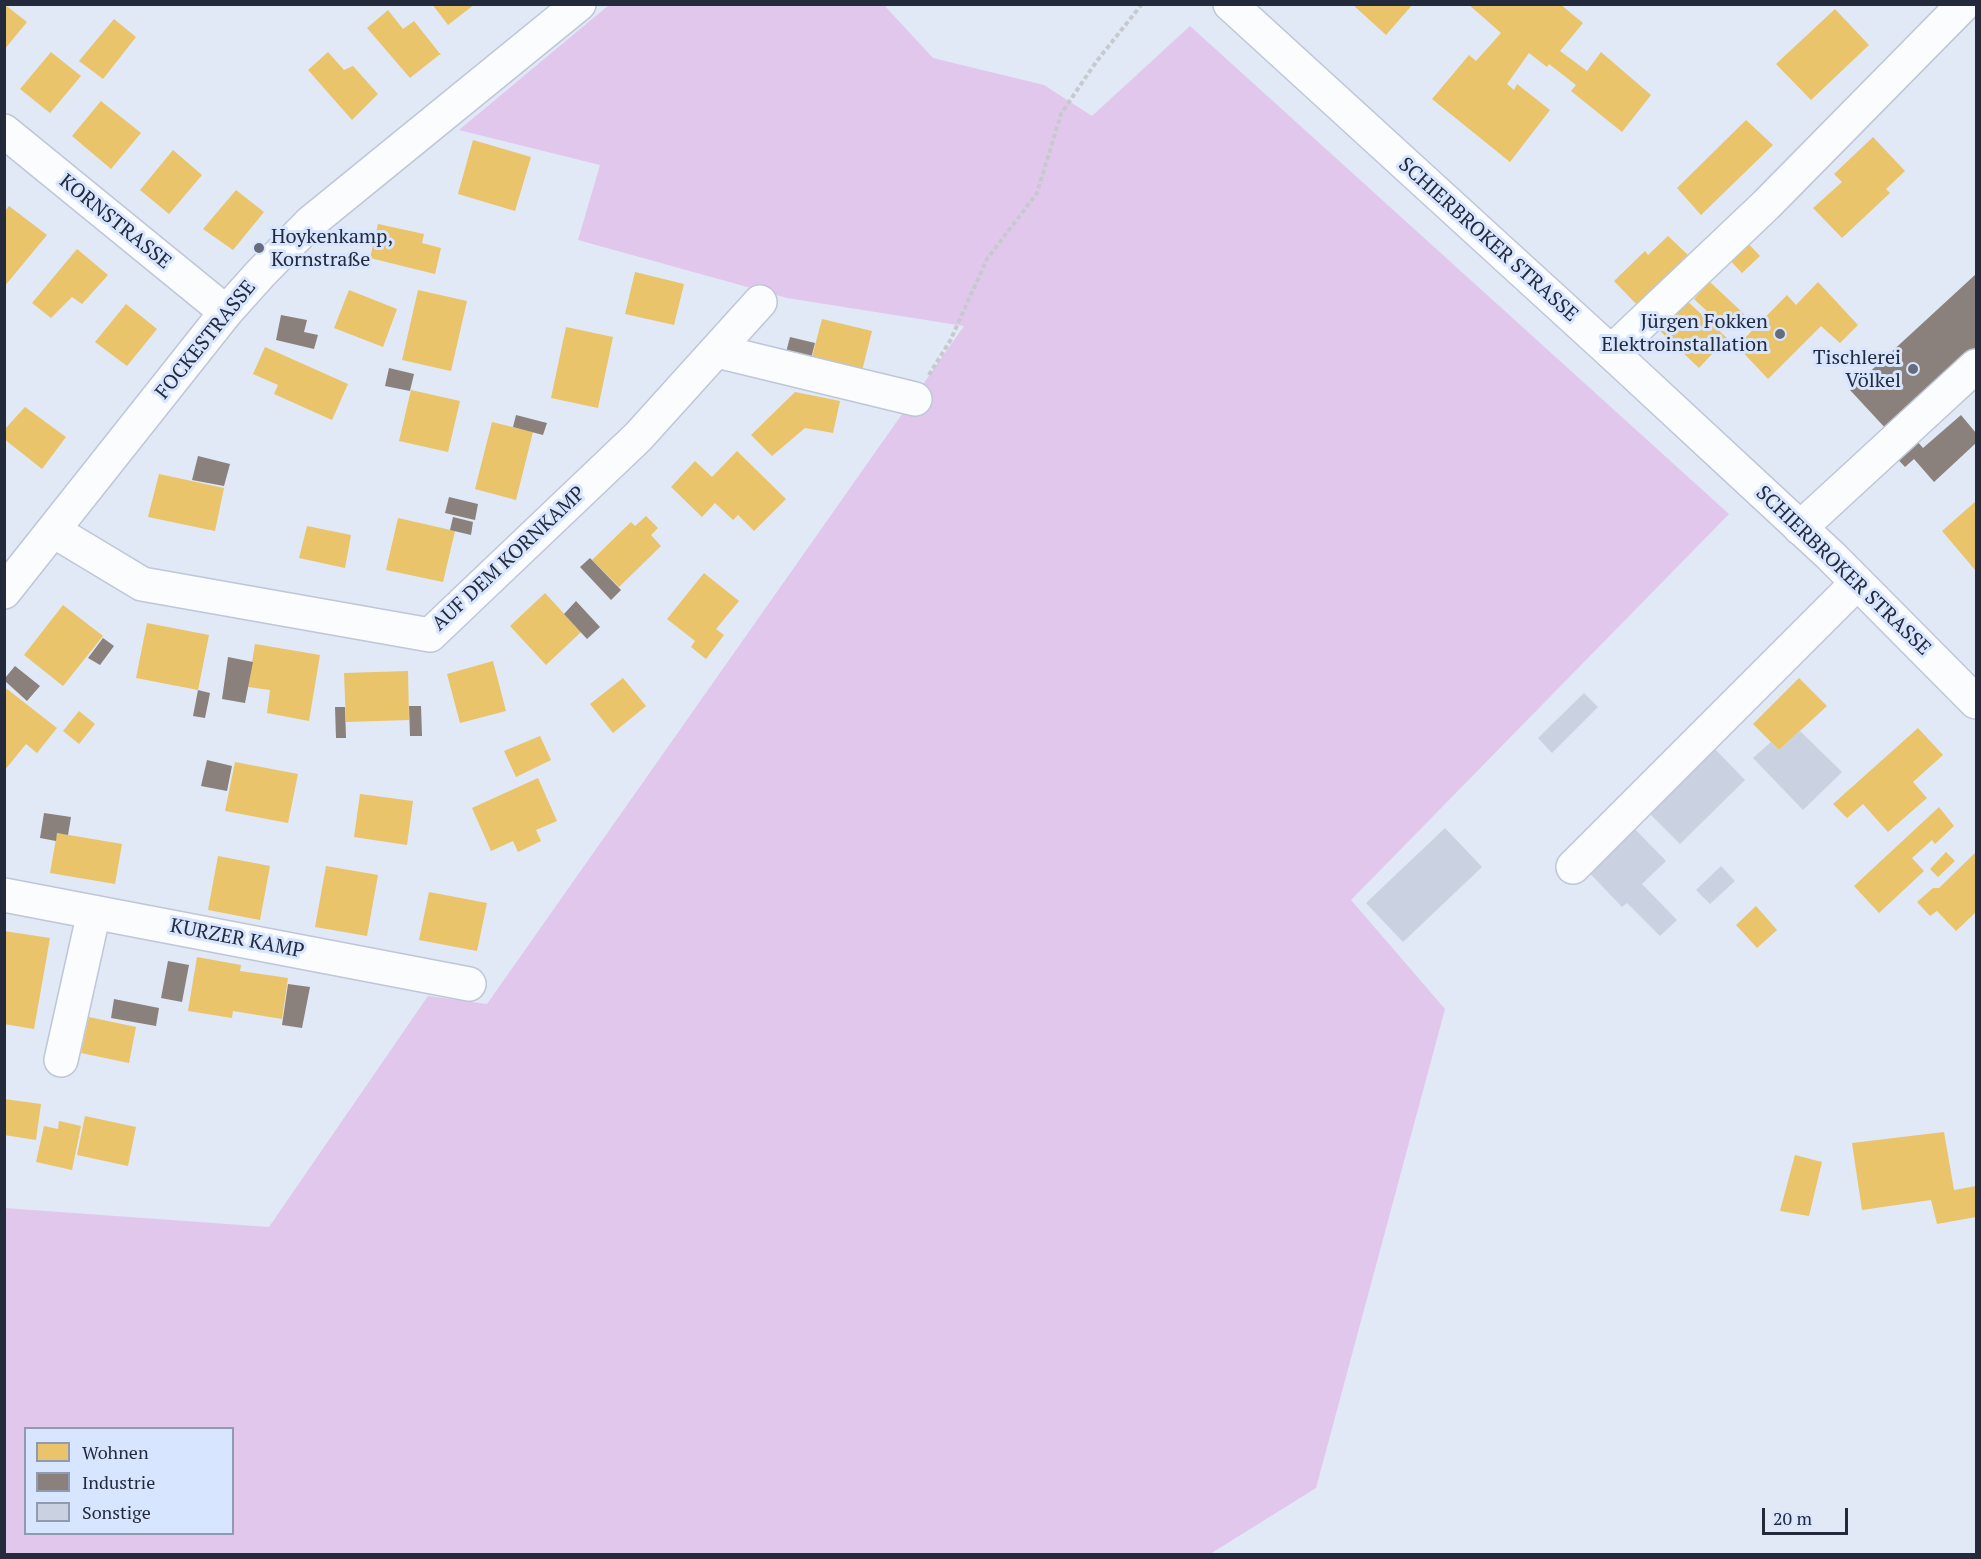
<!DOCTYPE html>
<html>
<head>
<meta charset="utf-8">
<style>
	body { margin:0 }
	#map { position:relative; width:1981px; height:1559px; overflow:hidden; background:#e1e8f6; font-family:"PT Serif",serif }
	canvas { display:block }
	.frame { position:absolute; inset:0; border:6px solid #232a3b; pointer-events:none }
	.legend { position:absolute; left:24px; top:1427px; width:210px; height:108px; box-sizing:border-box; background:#d8e5ff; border:2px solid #909ab1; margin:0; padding:8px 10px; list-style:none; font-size:18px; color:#232a3b }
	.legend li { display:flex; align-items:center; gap:12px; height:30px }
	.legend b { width:30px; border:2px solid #909ab1 }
	.scale { position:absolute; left:1762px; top:1508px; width:86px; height:27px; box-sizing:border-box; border:3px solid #232a3b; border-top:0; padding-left:8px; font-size:18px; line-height:21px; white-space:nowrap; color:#232a3b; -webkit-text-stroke:4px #d8e5ff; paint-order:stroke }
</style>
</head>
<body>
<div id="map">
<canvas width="1981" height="1559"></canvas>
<div class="frame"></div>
<ul class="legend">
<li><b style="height:16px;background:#e9c46a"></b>Wohnen</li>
<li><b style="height:16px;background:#8a817c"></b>Industrie</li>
<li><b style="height:16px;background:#cad1e0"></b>Sonstige</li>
</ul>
<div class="scale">20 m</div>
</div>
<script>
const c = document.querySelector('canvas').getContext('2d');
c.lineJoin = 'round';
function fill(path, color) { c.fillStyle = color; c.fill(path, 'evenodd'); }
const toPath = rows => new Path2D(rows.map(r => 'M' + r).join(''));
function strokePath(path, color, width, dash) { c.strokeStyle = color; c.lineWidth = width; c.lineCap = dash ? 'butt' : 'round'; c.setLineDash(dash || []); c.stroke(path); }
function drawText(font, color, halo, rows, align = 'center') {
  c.font = font + ' "PT Serif",serif'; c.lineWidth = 6; c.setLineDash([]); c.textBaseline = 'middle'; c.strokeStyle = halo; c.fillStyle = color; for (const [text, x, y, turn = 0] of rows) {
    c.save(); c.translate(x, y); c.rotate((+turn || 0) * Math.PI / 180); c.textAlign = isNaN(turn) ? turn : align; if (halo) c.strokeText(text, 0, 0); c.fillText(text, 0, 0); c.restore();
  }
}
fill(toPath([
	[609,5,884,5,933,58,1044,85,1092,116,1190,26,1729,514,1351,900,1445,1009,1316,1488,1210,1554,5,1554,4,1208,269,1227,428,996,487,1004,964,326,787,298,578,240,600,165,459,130],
	[26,1428,232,1428,232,1534,26,1534]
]), '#e2c7ec');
fill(toPath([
	[4,4,27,22,4,50],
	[432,4,475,4,448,25],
	[1352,4,1413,4,1386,35],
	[1468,4,1560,4,1583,23,1560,51,1587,71,1601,52,1651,95,1622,132,1571,91,1576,85,1549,64,1547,67,1529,53,1507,84,1514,90,1517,84,1550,110,1510,162,1432,99,1469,55,1476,61,1501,33],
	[1835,9,1869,45,1811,100,1776,64],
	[388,10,403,29,414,21,441,55,439,55,410,78,367,28],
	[114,19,136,37,103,79,79,61],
	[51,52,81,76,50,113,20,89],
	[328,52,344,70,353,66,378,94,352,120,308,70],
	[101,101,141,133,111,169,72,136],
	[1746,120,1773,145,1701,215,1677,188],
	[1873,137,1905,171,1886,189,1890,193,1842,238,1813,208,1842,182,1834,174],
	[473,140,531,157,515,211,458,194],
	[173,150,202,175,169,214,140,190],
	[236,190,264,212,233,250,203,229],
	[9,206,47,235,4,287,4,212],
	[378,224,424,234,422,243,441,248,435,274,370,258],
	[1668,236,1688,255,1639,307,1614,281,1645,251,1648,255],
	[1743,238,1760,256,1742,273,1725,255],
	[77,249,108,275,82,304,72,297,51,318,32,303],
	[635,272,684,284,674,325,625,314],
	[1710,282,1744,314,1728,331,1694,299],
	[1818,282,1858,325,1840,343,1821,326,1768,379,1737,346,1787,295,1796,305],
	[349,290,397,309,383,347,334,328],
	[418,290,467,301,451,371,402,360],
	[1686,300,1727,338,1699,368,1658,329],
	[126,304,157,329,127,366,95,342],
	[822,319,872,331,862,371,812,357],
	[566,327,613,337,598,408,551,398],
	[265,347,348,384,332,420,274,394,278,385,253,374],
	[411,390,460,401,448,452,399,441],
	[795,392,840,401,833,433,805,428,772,456,751,435],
	[25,407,66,437,42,469,4,439,4,430],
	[492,422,533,432,516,500,475,489],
	[737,451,786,499,754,531,738,515,733,520,715,503,702,517,671,487,695,461,712,477],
	[159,474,224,488,215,531,148,517],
	[1976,501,1976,571,1942,531],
	[646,516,658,528,651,535,661,546,619,587,592,560,631,522,635,526],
	[398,518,455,531,443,582,386,570],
	[307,526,351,535,345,568,299,558],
	[704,573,739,601,716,629,724,635,706,659,691,647,695,641,667,619],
	[545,593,581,632,546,665,510,626],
	[63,605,103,636,63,686,24,655],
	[147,623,209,635,198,690,136,678],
	[255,644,320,655,309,721,267,713,270,690,248,687],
	[493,661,506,711,460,723,447,674],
	[408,671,409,720,346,722,344,673],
	[623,678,646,706,613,733,590,704],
	[1799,678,1827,706,1779,750,1753,724],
	[7,689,57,728,37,753,26,744,4,771,4,692],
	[79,711,95,724,79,744,63,731],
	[1918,728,1943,755,1913,782,1927,798,1888,832,1863,804,1847,818,1833,804],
	[540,736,551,760,516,777,504,751],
	[235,762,298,774,288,823,225,811],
	[538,778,557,821,536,830,541,841,518,852,513,841,491,851,472,808],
	[360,794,413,801,407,845,354,837],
	[1939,807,1954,826,1935,844,1932,840,1912,858,1924,871,1879,913,1854,886],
	[57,833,122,844,115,884,50,873],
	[1946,852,1955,861,1938,877,1930,869],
	[1976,852,1976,912,1956,931,1937,911,1930,916,1917,902,1933,888,1939,888],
	[218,856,270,866,260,920,208,910],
	[326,866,378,875,367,936,315,927],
	[429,892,487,903,477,951,419,940],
	[1756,906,1777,930,1757,948,1736,925],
	[4,931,50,938,34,1029,4,1024],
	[197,957,241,965,240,971,288,978,282,1019,233,1011,232,1018,188,1011],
	[89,1017,136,1027,129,1063,81,1053],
	[4,1099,41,1104,36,1140,4,1135],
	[85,1116,136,1127,128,1166,77,1155],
	[59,1121,81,1126,72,1170,36,1162,44,1126,58,1129],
	[1944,1132,1954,1190,1976,1186,1976,1217,1937,1224,1931,1200,1862,1210,1852,1143],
	[1795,1155,1822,1162,1809,1216,1780,1211]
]), '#e9c46a');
fill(toPath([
	[1976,274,1976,349,1888,431,1850,390],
	[281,315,307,320,304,332,318,335,314,349,276,340],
	[790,337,815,343,808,370,783,364],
	[389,368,414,374,410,391,385,386],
	[516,415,547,423,543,435,513,427],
	[1961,415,1976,433,1976,443,1934,482,1914,459,1905,467,1891,452,1911,434,1923,448],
	[198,456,230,464,224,486,192,480],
	[449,497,478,504,475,520,445,513],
	[453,517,473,522,471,535,450,530],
	[590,558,621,590,611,600,580,567],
	[576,601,600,627,587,639,564,614],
	[103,638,114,646,100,665,88,658],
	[228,657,253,662,245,703,222,699],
	[15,666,40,686,27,701,5,681,5,678],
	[198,690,210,693,205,718,193,716],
	[409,706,421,706,422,736,410,736],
	[335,707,345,707,346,738,336,738],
	[207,760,232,766,227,791,201,786],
	[44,813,71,817,68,835,57,833,56,841,40,838],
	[168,961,189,965,182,1002,161,998],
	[288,984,310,987,302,1028,282,1025],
	[114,999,159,1008,156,1026,111,1018]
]), '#8a817c');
fill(toPath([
	[1584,693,1598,707,1552,753,1538,738],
	[1800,731,1842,772,1803,810,1753,758,1771,742,1779,750],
	[1712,746,1745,780,1680,844,1647,811],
	[1627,821,1666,861,1642,884,1677,920,1660,936,1627,903,1622,907,1581,864],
	[1445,828,1482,867,1403,942,1366,903],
	[1721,866,1735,881,1710,904,1696,890]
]), '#cad1e0');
const minor = toPath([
	[4,131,226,312],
	[717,351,915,399],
	[1611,352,1766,205,1964,4],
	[1800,528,1976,366],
	[54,531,142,584,430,635,638,437,760,302],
	[4,592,226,312,261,273,310,223,579,4],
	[1573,867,1857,583],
	[4,895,469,984],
	[61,1060,94,912]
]);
const major = toPath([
	[1230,4,1611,352,1831,556,1976,702]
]);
strokePath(minor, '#bfc6d6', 36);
strokePath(major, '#bfc6d6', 36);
strokePath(toPath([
	[929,375,950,341,987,259,1037,193,1061,114,1096,62,1142,4]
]), '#c6c9ce', 4, [4.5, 3]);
strokePath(minor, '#fafcfe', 33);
strokePath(major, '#fafcfe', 33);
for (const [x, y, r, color] of [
	[259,248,6,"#666c7c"],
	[1780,334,6,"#666c7c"],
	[1913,369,6,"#666c7c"]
]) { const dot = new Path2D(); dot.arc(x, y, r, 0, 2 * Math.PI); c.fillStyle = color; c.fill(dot); strokePath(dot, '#d8e5ff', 2); }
drawText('20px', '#232a3b', '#d8e5ff', [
	["KORNSTRASSE",115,222,39],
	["SCHIERBROKER STRASSE",1488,240,42],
	["FOCKESTRASSE",206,340,-51],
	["AUF DEM KORNKAMP",509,559,-43],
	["SCHIERBROKER STRASSE",1843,571,44],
	["KURZER KAMP",237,939,11]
]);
drawText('20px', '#232a3b', '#d8e5ff', [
	["Hoykenkamp,",271,237,"left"],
	["Kornstraße",271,260,"left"],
	["Jürgen Fokken",1768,322],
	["Elektroinstallation",1768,345],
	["Tischlerei",1901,358],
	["Völkel",1901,381]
], 'right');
</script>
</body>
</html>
